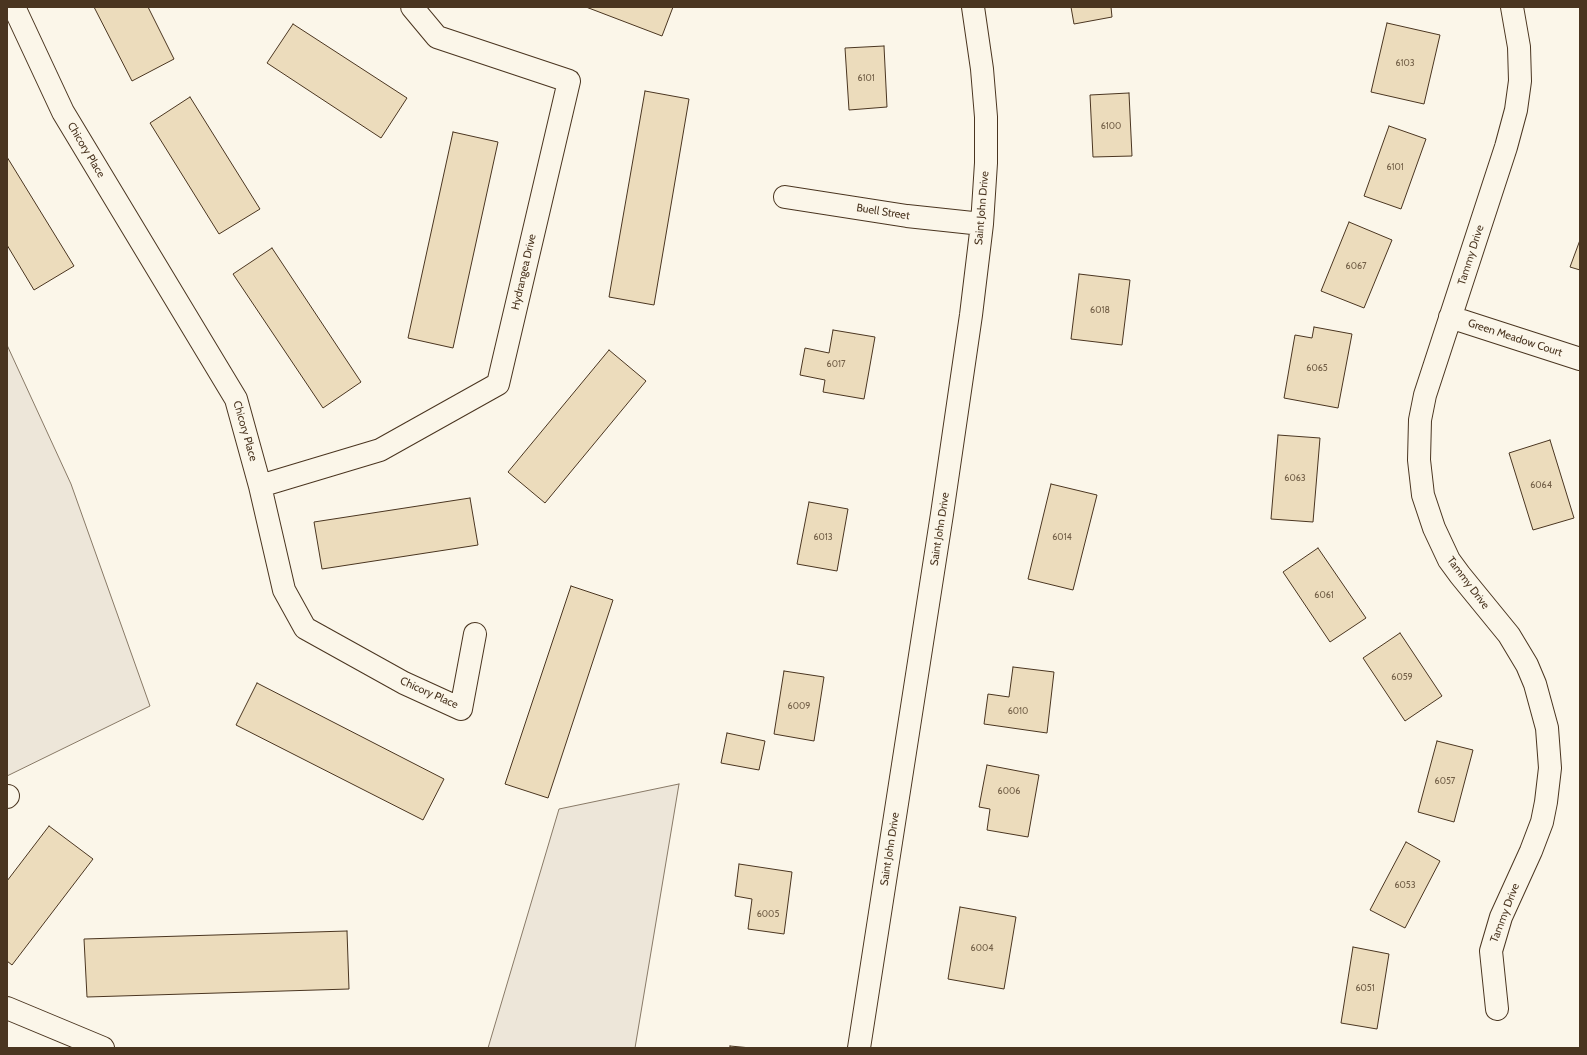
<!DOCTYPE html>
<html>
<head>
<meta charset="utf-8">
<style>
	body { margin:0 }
	#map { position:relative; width:1587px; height:1055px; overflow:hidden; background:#fbf6e9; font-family:Cabin,sans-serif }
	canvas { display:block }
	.frame { position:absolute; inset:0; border:8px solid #4a3520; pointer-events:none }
</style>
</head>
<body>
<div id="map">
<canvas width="1587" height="1055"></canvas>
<div class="frame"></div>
</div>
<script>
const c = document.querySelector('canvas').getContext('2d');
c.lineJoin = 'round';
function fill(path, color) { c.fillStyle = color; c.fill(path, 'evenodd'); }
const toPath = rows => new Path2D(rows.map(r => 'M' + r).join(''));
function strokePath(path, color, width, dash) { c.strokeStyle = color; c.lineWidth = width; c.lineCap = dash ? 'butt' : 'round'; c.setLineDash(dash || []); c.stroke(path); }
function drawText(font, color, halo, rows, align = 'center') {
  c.font = font + ' Cabin,sans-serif'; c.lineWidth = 3; c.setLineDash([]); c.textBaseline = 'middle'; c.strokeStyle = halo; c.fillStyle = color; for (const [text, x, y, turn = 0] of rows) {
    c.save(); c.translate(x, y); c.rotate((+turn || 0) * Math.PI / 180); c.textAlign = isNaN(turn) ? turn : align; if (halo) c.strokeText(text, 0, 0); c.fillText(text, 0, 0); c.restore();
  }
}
const green = toPath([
	[7,345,71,484,150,706,7,776,7,345],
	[679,784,635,1048,488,1048,559,809,679,784]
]);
fill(green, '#ede6d9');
strokePath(green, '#887966', 1);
const building = toPath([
	[94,7,148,7,174,59,132,81,94,7],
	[586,7,673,7,662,36,586,7],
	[1071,7,1111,7,1112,17,1074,24,1071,7],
	[1387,23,1440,35,1424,104,1371,92,1387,23],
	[293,24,407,98,381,138,267,63,293,24],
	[884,46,887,107,849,110,845,48,884,46],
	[645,91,689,99,654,305,609,297,645,91],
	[1129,93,1132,156,1093,157,1090,95,1129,93],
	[190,97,260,209,219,234,150,123,190,97],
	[1389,126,1426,139,1401,209,1364,196,1389,126],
	[453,132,498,142,453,348,408,338,453,132],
	[7,157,74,266,34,290,7,245,7,157],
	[1349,222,1392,240,1364,308,1321,291,1349,222],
	[1580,240,1580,270,1570,267,1580,240],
	[272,248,361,382,323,408,233,274,272,248],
	[1079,274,1130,280,1122,345,1071,339,1079,274],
	[1314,327,1352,334,1338,408,1284,398,1295,335,1312,338,1314,327],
	[833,330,875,337,864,399,823,392,825,380,800,375,805,348,829,353,833,330],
	[609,350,646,381,545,503,508,472,609,350],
	[1278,435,1320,438,1313,522,1271,519,1278,435],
	[1550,440,1574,518,1533,530,1509,453,1550,440],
	[1051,484,1097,495,1073,590,1028,579,1051,484],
	[470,498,478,545,322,569,314,522,470,498],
	[809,502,848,509,837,571,797,564,809,502],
	[1318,548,1366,618,1330,642,1283,572,1318,548],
	[571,586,613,600,548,798,505,784,571,586],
	[1400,633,1442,696,1405,721,1363,658,1400,633],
	[1013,667,1054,672,1047,733,984,724,988,694,1009,697,1013,667],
	[784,671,824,677,814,741,774,734,784,671],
	[257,683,444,779,423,820,236,725,257,683],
	[727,733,765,741,759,770,721,763,727,733],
	[1437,741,1473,750,1454,822,1418,812,1437,741],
	[987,765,1039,775,1028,837,987,830,990,809,979,807,987,765],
	[49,826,93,859,12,965,7,961,7,881,49,826],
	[1406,842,1440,861,1405,928,1370,910,1406,842],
	[739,864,792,872,784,934,748,929,752,899,735,896,739,864],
	[960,907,1016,917,1004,989,948,979,960,907],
	[347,931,349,989,87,997,84,939,347,931],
	[1353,947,1389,954,1377,1029,1341,1023,1353,947],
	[730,1046,751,1048,730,1048,730,1046]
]);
fill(building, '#ecdcbc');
strokePath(building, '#4a3520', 1);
const street = toPath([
	[14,7,63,112,236,399,260,486,284,590,305,628,404,683,461,709,475,634],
	[785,197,907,216,982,224],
	[1450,317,1580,359],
	[260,486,380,450,498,384,569,81,437,37,412,7],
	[7,797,8,796],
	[7,1008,103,1048],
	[1497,1009,1491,951,1501,917,1531,851,1542,822,1546,802,1550,768,1547,728,1535,684,1527,665,1509,635,1460,575,1449,560,1434,528,1423,495,1419,460,1420,420,1425,395,1506,147,1516,110,1520,81,1519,47,1512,7],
	[859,1048,942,514,971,315,982,224,986,163,986,117,982,69,973,7]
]);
strokePath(street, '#4a3520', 24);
strokePath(street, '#fbf6e9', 22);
drawText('9px', '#725f47', null, [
	["6103",1405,63],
	["6101",866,78],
	["6100",1111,126],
	["6101",1395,167],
	["6067",1356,266],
	["6018",1100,310],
	["6017",836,364],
	["6065",1317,368],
	["6063",1295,478],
	["6064",1541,485],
	["6013",823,537],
	["6014",1062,537],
	["6061",1324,595],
	["6059",1402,677],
	["6009",799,706],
	["6010",1018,711],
	["6057",1445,781],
	["6006",1009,791],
	["6053",1405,885],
	["6005",768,914],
	["6004",982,948],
	["6051",1365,988]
]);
drawText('11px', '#4a3520', '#fbf6e9', [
	["Chicory Place",86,150,59],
	["Saint John Drive",982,208,-85],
	["Buell Street",883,212,9],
	["Tammy Drive",1471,255,-72],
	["Hydrangea Drive",524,272,-77],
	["Green Meadow Court",1515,338,18],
	["Chicory Place",245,431,74],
	["Saint John Drive",940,529,-81],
	["Tammy Drive",1468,583,53],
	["Chicory Place",429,693,24],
	["Saint John Drive",890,849,-81],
	["Tammy Drive",1505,913,-69]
]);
</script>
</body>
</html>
